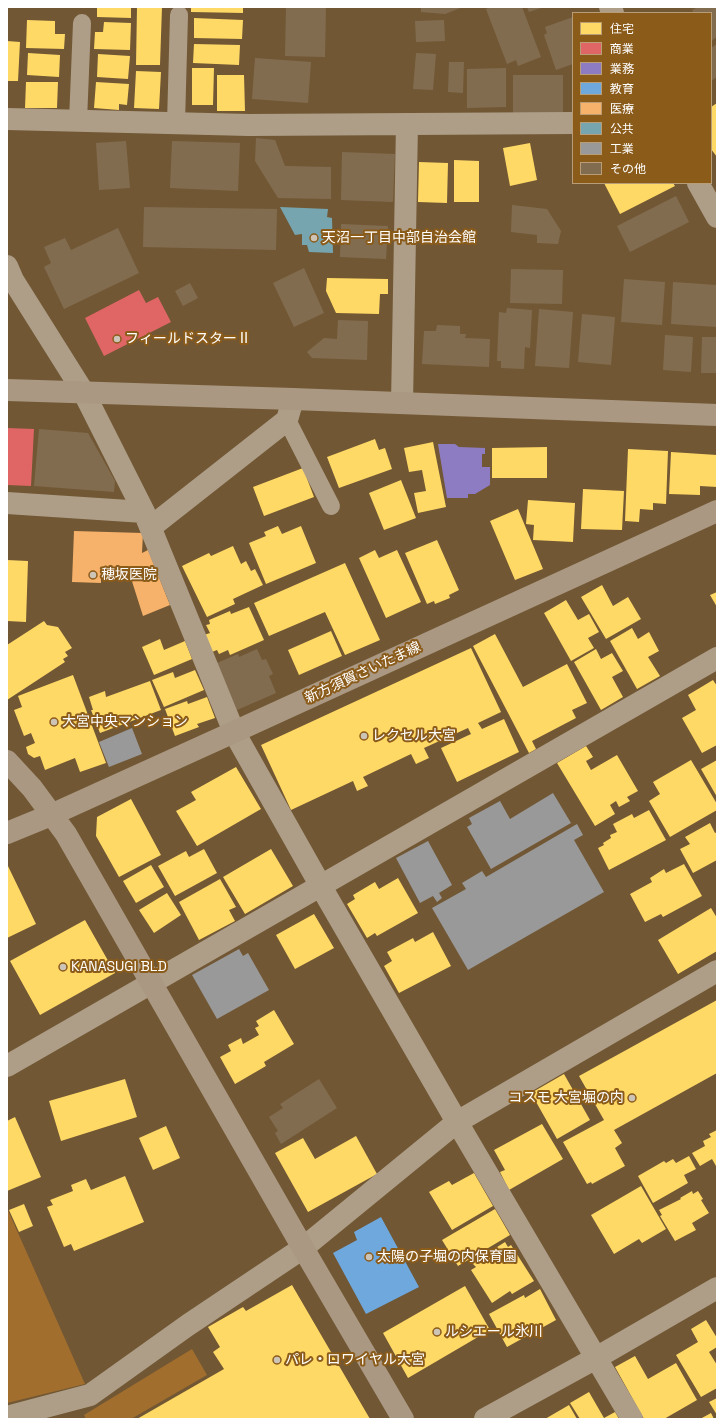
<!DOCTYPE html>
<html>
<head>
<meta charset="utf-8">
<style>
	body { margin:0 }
	#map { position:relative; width:724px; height:1426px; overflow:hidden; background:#715734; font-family:"Space Grotesk","Noto Sans JP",sans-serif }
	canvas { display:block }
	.frame { position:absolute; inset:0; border:8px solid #fff; pointer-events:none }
	.legend { position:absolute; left:572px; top:12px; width:140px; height:172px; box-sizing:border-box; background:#8b5b1a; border:1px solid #b99d76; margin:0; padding:5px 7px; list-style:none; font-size:12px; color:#fff }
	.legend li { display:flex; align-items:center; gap:8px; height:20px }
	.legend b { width:20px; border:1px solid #b99d76 }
</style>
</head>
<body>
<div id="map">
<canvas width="724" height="1426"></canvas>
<div class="frame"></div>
<ul class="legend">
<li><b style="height:11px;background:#ffd966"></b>住宅</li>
<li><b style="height:11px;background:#e06666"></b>商業</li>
<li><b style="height:11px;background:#8e7cc3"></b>業務</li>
<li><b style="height:11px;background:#6fa8dc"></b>教育</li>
<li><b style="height:11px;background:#f6b26b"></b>医療</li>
<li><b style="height:11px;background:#76a5af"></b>公共</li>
<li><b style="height:11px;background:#999"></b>工業</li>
<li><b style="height:11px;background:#826c50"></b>その他</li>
</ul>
</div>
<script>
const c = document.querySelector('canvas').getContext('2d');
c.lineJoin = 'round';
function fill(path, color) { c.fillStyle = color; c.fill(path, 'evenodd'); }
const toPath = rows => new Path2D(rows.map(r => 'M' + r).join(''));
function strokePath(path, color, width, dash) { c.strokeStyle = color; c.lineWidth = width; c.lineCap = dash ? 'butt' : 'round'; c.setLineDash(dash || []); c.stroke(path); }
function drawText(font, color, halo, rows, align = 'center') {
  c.font = font + ' "Space Grotesk","Noto Sans JP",sans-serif'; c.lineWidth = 4; c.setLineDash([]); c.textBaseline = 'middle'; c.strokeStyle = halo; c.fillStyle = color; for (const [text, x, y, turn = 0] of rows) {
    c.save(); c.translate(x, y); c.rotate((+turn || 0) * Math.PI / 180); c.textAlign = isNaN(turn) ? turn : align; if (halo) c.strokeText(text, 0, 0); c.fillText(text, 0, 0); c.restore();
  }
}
fill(toPath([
	[7,1208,85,1384,7,1403],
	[192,1349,207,1375,131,1419,86,1419,84,1415]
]), '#a16e2e');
fill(toPath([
	[97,7,131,7,131,18,97,17],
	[137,7,162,7,160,65,136,65],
	[191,7,243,7,243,13,191,12],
	[194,18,243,20,242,39,194,38],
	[27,20,55,21,55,34,65,34,64,49,26,48],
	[104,22,131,23,130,50,94,49,95,32,103,32],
	[7,41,20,42,18,81,7,81],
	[194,44,240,45,239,65,193,63],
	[28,53,60,55,59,77,27,75],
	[98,54,130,56,128,79,97,77],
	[192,68,214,68,213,105,192,105],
	[136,71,161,72,159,109,134,108],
	[217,75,244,75,245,111,217,111],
	[26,82,58,82,57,108,25,108],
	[96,82,129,84,127,105,119,104,119,110,94,108],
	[717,103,717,157,711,149,711,107],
	[530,143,537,180,510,186,503,148],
	[454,160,479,161,479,202,454,202],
	[419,162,448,163,447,203,418,202],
	[604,183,673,183,675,186,620,214],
	[327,278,388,279,388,294,380,294,379,314,336,313,326,291],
	[375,439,379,450,385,448,392,469,339,488,327,457],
	[433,442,446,507,418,513,414,493,426,491,422,470,409,472,404,448],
	[547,447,547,478,492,478,492,448],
	[628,449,668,451,666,504,653,503,653,510,640,509,639,522,625,521],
	[671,452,717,455,717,487,700,486,700,495,669,494],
	[303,468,314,497,264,516,253,487],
	[401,480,416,518,384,530,369,493],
	[583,489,624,491,622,530,581,529],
	[528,500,575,503,573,542,533,540,534,525,526,524],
	[518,509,543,569,515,580,490,521],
	[278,526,282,534,301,526,316,563,266,584,249,543,266,536,264,532],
	[437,540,459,590,449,595,450,598,435,604,434,601,427,604,405,553],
	[233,546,241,564,246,561,251,571,255,569,263,585,233,599,235,604,207,617,182,566,209,553,211,556],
	[375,550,379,558,397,550,421,602,386,618,359,558],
	[7,560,28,561,26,622,7,621],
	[345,563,380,640,345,655,325,612,269,636,254,603],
	[602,585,613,606,628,597,641,619,606,639,581,597],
	[717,592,717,607,710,595],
	[566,600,578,620,589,614,599,632,588,638,594,648,571,661,544,613],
	[249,607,264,640,230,655,228,650,219,654,217,650,212,652,204,635,210,633,206,625,210,624,209,620,230,611,231,614],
	[44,621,47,625,58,627,72,648,65,652,68,656,63,659,65,662,7,700,7,645],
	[632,628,638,639,649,632,659,651,648,657,660,676,637,689,610,641],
	[331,631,342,656,299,675,288,650],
	[495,634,523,687,567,664,587,703,572,710,576,718,532,741,536,749,529,753,473,646],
	[160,639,164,650,185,641,192,659,154,675,142,647],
	[471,648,501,712,478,723,482,729,504,719,519,752,457,782,441,748,471,734,468,728,424,748,429,758,416,764,411,754,363,777,368,786,357,791,353,781,291,810,261,745],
	[596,649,601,659,612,653,623,671,612,677,623,697,601,710,574,662],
	[195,670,204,690,164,707,152,680,173,672,175,678],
	[73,675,106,763,80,772,75,758,45,770,40,756,34,758,28,754,26,747,35,743,31,733,24,736,14,710,22,707,18,696],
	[713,680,717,686,717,745,702,753,682,718,696,710,688,695],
	[150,681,161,710,100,733,91,710,93,710,89,697,105,691,106,697],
	[207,697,215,718,197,724,199,727,175,736,165,709,187,701,188,704],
	[586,746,593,757,586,761,591,770,617,755,638,791,627,797,630,801,619,807,616,801,610,805,615,814,595,826,557,763],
	[691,760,717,804,717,810,670,837,649,801,660,794,653,782],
	[717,760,717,797,701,769],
	[236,767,261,809,197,846,176,811,196,800,191,792],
	[131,799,161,855,119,877,96,836,97,817],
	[649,810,666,840,609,870,598,848,604,845,603,843,611,838,610,835,617,832,613,824,632,814,634,818],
	[710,823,715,833,717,832,717,860,693,873,680,849,690,844,685,837],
	[204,849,217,873,175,896,158,866,186,851,189,857],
	[271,849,293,886,245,914,223,877],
	[7,864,36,924,7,938],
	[684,864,702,896,663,917,661,914,645,922,630,894,652,882,650,878,664,869,666,873],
	[151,865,164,887,136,903,123,881],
	[398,878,418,913,377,936,375,933,367,938,347,904,355,899,353,895,375,882,379,889],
	[220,879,236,907,229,910,235,921,199,940,179,902],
	[167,893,181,915,154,933,139,910],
	[711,908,717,918,717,951,678,974,658,940],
	[314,914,334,948,295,969,276,935],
	[85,920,115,973,40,1015,10,961],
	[433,932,451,966,399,993,384,966,392,961,387,952,413,938,415,942],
	[717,1000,717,1073,614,1130,622,1143,615,1148,625,1166,592,1184,591,1182,587,1184,563,1142,604,1120,579,1076],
	[274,1010,294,1044,264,1062,266,1066,235,1084,220,1057,231,1051,228,1045,241,1038,243,1044,259,1035,255,1028,259,1026,256,1021],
	[564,1074,590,1120,557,1139,531,1093],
	[125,1079,137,1117,61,1141,49,1101],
	[15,1117,41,1177,7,1191,7,1121],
	[542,1124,563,1159,509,1190,500,1172,505,1170,494,1150],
	[166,1126,180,1158,153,1170,139,1138],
	[717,1130,717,1165,716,1166,712,1159,700,1166,692,1153,705,1146,703,1141,711,1137,709,1134],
	[356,1136,377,1174,308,1212,275,1153,303,1138,315,1159],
	[689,1156,696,1169,684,1175,688,1183,653,1203,638,1176,664,1161,666,1163,673,1159,676,1163],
	[474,1173,493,1206,452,1230,429,1192,449,1181,452,1185],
	[125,1176,144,1222,74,1251,71,1244,64,1247,47,1207,53,1205,50,1200,73,1191,71,1185,86,1179,91,1190],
	[641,1186,666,1229,642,1243,639,1239,614,1254,591,1215],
	[692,1191,693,1194,698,1191,703,1199,701,1200,709,1213,692,1223,696,1230,675,1241,660,1216,662,1215,659,1210,681,1199,680,1198],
	[24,1204,33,1226,19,1232,9,1210],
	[495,1209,510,1235,458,1266,442,1240],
	[505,1242,508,1247,511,1245,534,1281,512,1294,510,1291,492,1303,471,1270,476,1267,472,1263],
	[292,1285,370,1419,137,1419,224,1369,213,1352,220,1347,208,1327,243,1307,246,1311],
	[465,1286,490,1330,408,1378,383,1333],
	[540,1289,556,1320,507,1347,489,1314,524,1295,525,1298],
	[706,1320,717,1338,717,1347,709,1352,717,1365,717,1388,701,1397,676,1355,698,1342,691,1329],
	[635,1356,648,1379,676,1363,697,1400,664,1419,644,1419,615,1367],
	[589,1392,604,1418,615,1412,619,1419,580,1419,570,1403],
	[717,1398,717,1415,709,1402],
	[569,1405,577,1419,545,1419],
	[711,1413,714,1419,700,1419]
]), '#ffd966');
fill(toPath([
	[139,290,146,303,158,297,171,322,104,356,85,318],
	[7,428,34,429,31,486,7,485]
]), '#e06666');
fill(toPath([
	[438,444,455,444,459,447,485,448,485,454,482,454,482,467,490,467,490,485,475,494,468,494,468,498,447,498]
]), '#8e7cc3');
fill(toPath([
	[381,1217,419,1287,366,1314,333,1253,357,1240,354,1232]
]), '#6fa8dc');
fill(toPath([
	[74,531,143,533,142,553,148,550,170,605,143,616,129,572,113,571,113,578,101,578,101,583,72,582]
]), '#f6b26b');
fill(toPath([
	[280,207,328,209,327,217,332,218,333,253,309,252,307,245,302,245,302,234,295,235]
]), '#76a5af');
fill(toPath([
	[132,728,142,754,109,767,99,742],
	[553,793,571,823,491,869,467,827,472,824,469,818,500,801,510,819],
	[577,824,583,835,574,840,604,892,468,970,432,908,466,889,462,883,482,871,486,877],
	[428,841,452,885,439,893,442,898,437,902,433,896,420,903,396,858],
	[239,949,243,956,248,953,269,990,217,1019,192,975]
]), '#999');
fill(toPath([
	[286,7,326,7,325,57,285,56],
	[421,7,463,7,445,14,421,12],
	[490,7,522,7,541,57,518,66,516,60,507,64,486,9],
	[527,7,544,7,529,12],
	[698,7,717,7,717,37,711,41,711,13,694,13,692,10],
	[573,17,573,64,556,70,544,35,547,33,545,27],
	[444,20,445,41,416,42,415,21],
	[717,44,717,77,711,81,711,48],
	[416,53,436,54,433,90,413,89],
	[255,58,311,62,308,103,252,99],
	[449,62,464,62,463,93,448,92],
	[506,68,506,107,467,108,467,69],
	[513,75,563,75,563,116,513,116],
	[256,138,275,140,285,166,331,167,331,199,278,198,255,161],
	[126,141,130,188,99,190,96,143],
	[172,141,240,143,238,191,170,188],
	[342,152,395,154,393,202,341,200],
	[676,196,689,222,630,252,617,226],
	[512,205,547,209,561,231,558,244,537,243,537,235,511,232],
	[144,207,277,209,276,250,143,247],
	[341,224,388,226,386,259,340,257],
	[118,228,139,273,64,309,44,267,51,263,44,247,65,238,71,250],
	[304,268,324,313,294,327,273,283],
	[511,269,563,270,562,304,510,303],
	[624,279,665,282,662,325,621,322],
	[673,282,717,285,717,327,671,324],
	[190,283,198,298,183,306,175,291],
	[507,308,532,310,530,348,525,347,524,369,501,368,501,361,497,361,499,312,506,313],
	[539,309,573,312,569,368,535,366],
	[582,314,615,317,611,365,578,362],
	[338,320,368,321,367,360,312,358,307,352,324,338,337,339],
	[437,325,460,326,460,334,466,334,465,338,490,339,489,367,422,364,424,331,436,331],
	[665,335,693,337,691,372,663,370],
	[702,337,717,337,717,373,701,373],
	[39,429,88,433,115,481,114,492,34,486],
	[257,649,262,660,266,659,273,674,269,676,276,693,237,710,217,663,238,654,239,657],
	[319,1079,337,1108,281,1144,275,1133,278,1131,269,1117,283,1108,280,1104]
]), '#826c50');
strokePath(toPath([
	[78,121,82,23],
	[176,123,179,15],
	[287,420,331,506]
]), '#ae9e88', 18);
strokePath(toPath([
	[610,7,613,13],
	[7,119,249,125,573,123],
	[698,183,717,217],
	[7,266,13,280,84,393,144,512,234,732,327,897,457,1122,632,1419],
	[402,403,407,124],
	[7,503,144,512],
	[151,527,287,420,293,399],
	[7,1066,717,658],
	[7,1417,90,1395,188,1325,303,1248,457,1122,717,971],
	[485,1419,596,1358,717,1288]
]), '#ae9e88', 22);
strokePath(toPath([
	[7,390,293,399,717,415],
	[7,761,32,788,66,834,303,1248,403,1419],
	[7,833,51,815,234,732,717,511]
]), '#aa9882', 22);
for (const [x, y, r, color] of [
	[314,238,4,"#cdc4b8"],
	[117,339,4,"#cdc4b8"],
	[93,575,4,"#cdc4b8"],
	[54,722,4,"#cdc4b8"],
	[364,736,4,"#cdc4b8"],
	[63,967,4,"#cdc4b8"],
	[632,1098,4,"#cdc4b8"],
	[369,1257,4,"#cdc4b8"],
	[437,1332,4,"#cdc4b8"],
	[277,1360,4,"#cdc4b8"]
]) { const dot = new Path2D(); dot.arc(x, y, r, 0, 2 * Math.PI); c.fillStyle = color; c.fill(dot); strokePath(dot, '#8b5b1a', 1.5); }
drawText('14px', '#fff', '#8b5b1a', [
	["天沼一丁目中部自治会館",322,238],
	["フィールドスターⅡ",125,339],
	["穂坂医院",101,575],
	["大宮中央マンション",62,722],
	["レクセル大宮",372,736],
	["KANASUGI BLD",71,967],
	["コスモ 大宮堀の内",624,1098,"right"],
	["太陽の子堀の内保育園",377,1257],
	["ルシエール氷川",445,1332],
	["パレ・ロワイヤル大宮",285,1360]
], 'left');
drawText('14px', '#fff', '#8b5b1a', [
	["新方須賀さいたま線",363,673,-25]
]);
</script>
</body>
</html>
